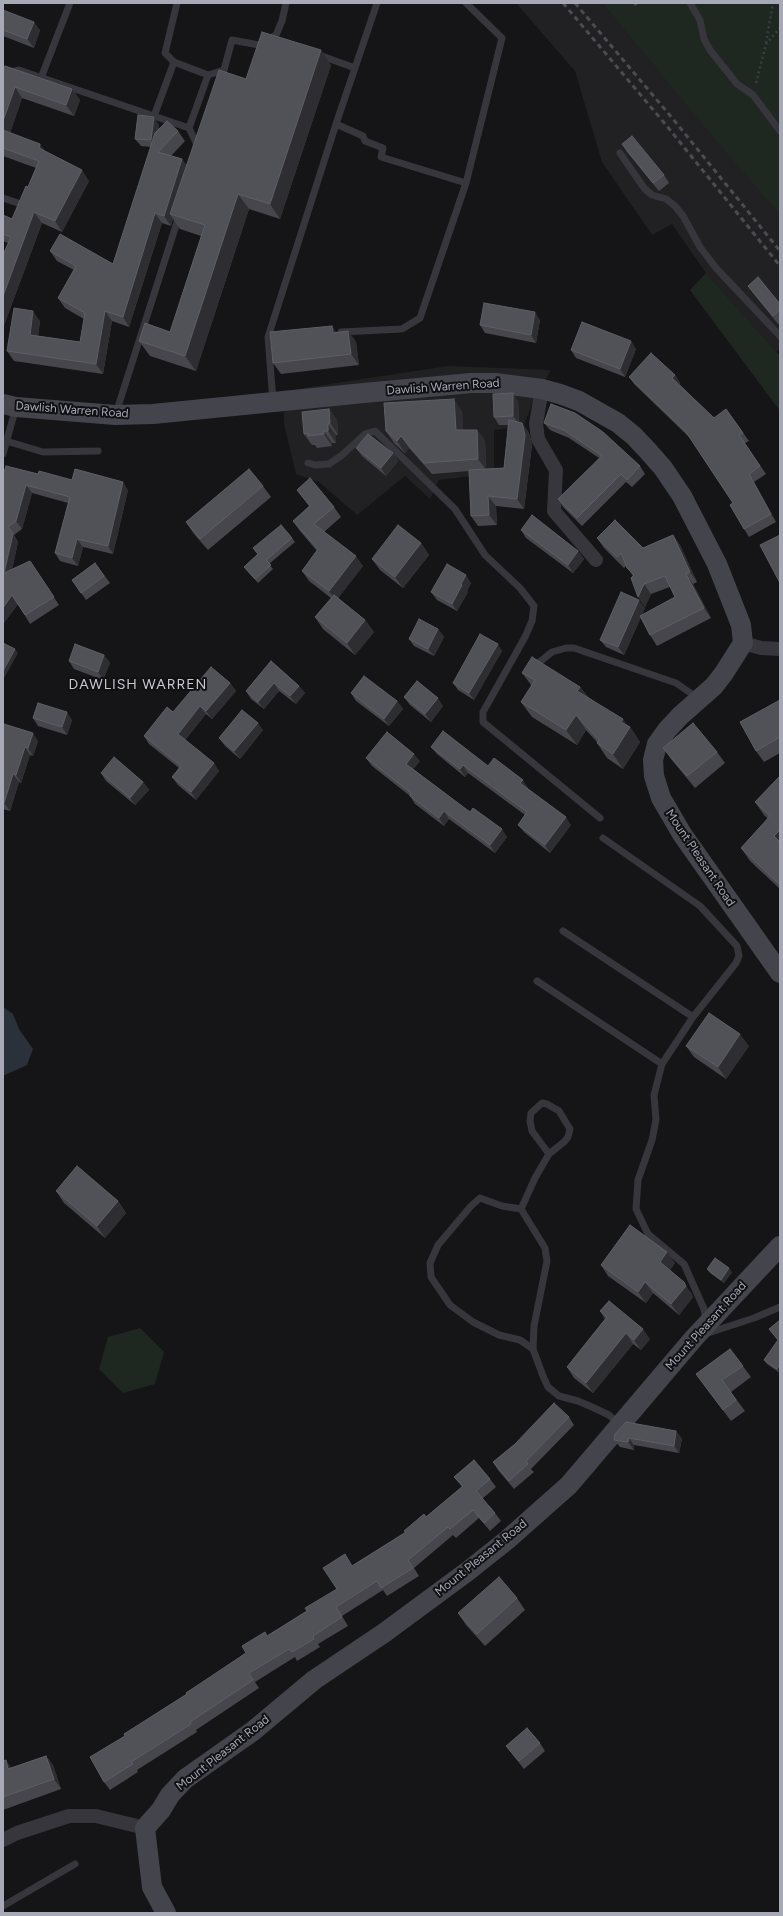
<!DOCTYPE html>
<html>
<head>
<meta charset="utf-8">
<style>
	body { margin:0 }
	#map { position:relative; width:783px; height:1916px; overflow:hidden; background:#151517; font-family:Figtree,sans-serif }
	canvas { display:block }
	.frame { position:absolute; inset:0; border:4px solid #a7a9b7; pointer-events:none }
</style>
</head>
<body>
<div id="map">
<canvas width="783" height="1916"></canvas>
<div class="frame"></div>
</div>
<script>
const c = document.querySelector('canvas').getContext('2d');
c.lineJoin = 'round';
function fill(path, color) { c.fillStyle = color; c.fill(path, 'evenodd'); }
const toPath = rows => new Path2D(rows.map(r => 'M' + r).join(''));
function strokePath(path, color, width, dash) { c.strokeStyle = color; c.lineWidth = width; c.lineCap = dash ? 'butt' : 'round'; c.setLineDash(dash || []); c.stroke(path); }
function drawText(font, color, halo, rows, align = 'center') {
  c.font = font + ' Figtree,sans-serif'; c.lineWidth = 4; c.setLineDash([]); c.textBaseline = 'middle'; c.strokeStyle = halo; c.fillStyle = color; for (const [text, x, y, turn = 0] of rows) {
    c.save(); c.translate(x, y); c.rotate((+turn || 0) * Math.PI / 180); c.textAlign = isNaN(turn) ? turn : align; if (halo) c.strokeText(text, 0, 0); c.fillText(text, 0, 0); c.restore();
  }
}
fill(toPath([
	[516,3,602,3,780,215,780,349,776,352,706,273,672,224,652,235,602,162,575,71],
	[448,366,551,370,531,406,524,426,494,430,494,473,439,480,430,499,405,476,357,515,319,482,296,474,284,424,284,391]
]), '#212124');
fill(toPath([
	[602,3,780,3,780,215,726,152],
	[706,273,780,356,780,411,690,290],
	[140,1328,164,1352,155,1384,123,1393,99,1369,108,1337]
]), '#1f2721');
fill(toPath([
	[3,1007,13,1014,19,1029,33,1049,27,1065,5,1075,3,1075]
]), '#2b313a');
strokePath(toPath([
	[766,43,773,3],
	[756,83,766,44,780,28]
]), '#3c3d43', 2.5, [2, 3]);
strokePath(toPath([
	[690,3,700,20,704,39,710,50,737,84,753,95,780,131],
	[319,55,355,68],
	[174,62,208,75],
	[3,74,19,70,189,128,199,149],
	[41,78,70,3],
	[154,116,174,62,165,53,177,3],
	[336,124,363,136,365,141,383,148,381,157,466,183],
	[189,128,208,75,224,70,232,40,259,45,276,35,282,21,286,3],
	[620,153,644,188,652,195,666,199,675,206,683,216,700,247,716,268,780,336],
	[3,198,24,205],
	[341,332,402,329,420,318,466,183,502,38,466,3],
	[273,401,268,337,336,124,377,3],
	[116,413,179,216],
	[3,440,43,452,98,451],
	[3,454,16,407],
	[308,463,315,465,329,464,341,456,365,434,375,431,455,509,485,555,520,588,534,606,532,621,525,637,483,712,483,722,600,818],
	[536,665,552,652,566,648,574,648,676,683,699,699],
	[603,838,700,906,737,946,739,956,736,963,693,1017,662,1064,654,1095,656,1120,652,1140,638,1180,636,1209,648,1234,684,1264,704,1309,706,1320],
	[563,931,693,1017],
	[537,981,662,1064],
	[521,1209,545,1248,547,1261,534,1326,533,1349,543,1376,548,1387,559,1396,578,1401,592,1407,609,1415,619,1424],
	[521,1209,502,1206,480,1198,471,1206,438,1245,430,1263,431,1277,450,1305,473,1322,499,1335,520,1340,533,1349],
	[521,1209,535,1178,549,1154,532,1131,530,1121,531,1113,542,1103,547,1104,559,1111,570,1129,568,1137,564,1142,549,1154],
	[705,1334,754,1318,780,1307],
	[3,1906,75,1864]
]), '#36363c', 7);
strokePath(toPath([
	[542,389,536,424,538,439,556,470,554,511,596,560],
	[743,643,761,648,780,649],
	[3,1840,17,1833,69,1816,96,1816,145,1828]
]), '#36363c', 14);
strokePath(toPath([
	[3,404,16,407,115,415,153,414,364,393,471,383,495,383,542,389,560,394,579,401,618,423,634,436,649,452,663,468,682,496,717,564,741,625,743,643,724,673,714,686,680,716,667,730,657,744,653,760,654,776,661,798,682,834,780,973],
	[166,1913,152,1887,145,1828,161,1810,170,1795,185,1779,253,1731,314,1680,384,1633,468,1571,507,1540,569,1485,694,1338,780,1246]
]), '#44454c', 20);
strokePath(toPath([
	[563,3,666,125,780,266],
	[575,3,673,119,780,251]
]), '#4b4c53', 3, [5, 4]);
fill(toPath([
	[633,3,640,3,635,6],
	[3,10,40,30,34,48,3,36],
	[331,65,280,219,249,209,196,371,150,356,139,341,170,332,201,236,180,229,173,219,171,226,162,223,129,327,112,321,103,374,14,361,7,351,40,321,38,336,80,342,84,319,65,308,58,298,74,270,57,261,50,251,113,264,151,147,141,146,135,139,159,125,159,129,178,131,185,141,171,156,182,159,186,165,246,79],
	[3,72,72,89,80,100,74,116,22,98,10,133,46,152,89,181,62,232,42,223,3,328,3,255,8,243,3,241,3,215,12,219,28,187,36,168,3,156],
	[622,144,664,175,669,183,659,191,627,152],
	[748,286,780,304,780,323,778,324,753,293],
	[540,320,536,343,485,333,480,325],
	[348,331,356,342,359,365,281,374,273,363,336,332],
	[636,349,625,377,576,358,571,350],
	[675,375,680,383,679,384,714,418,726,409,749,441,745,443,766,474,754,482,776,522,749,537,744,529,733,503,691,439,634,384,629,377],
	[518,401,519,422,522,423,529,433,532,445,524,509,496,506,497,525,478,526,471,516,469,471,432,474,409,448,405,453,394,443,386,431,462,411,463,430,477,430,485,441,486,469,504,468,508,425,499,425,494,417],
	[551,404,640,466,645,474,632,487,626,482,582,526,563,507,558,499,599,458,569,438,550,430,544,423],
	[329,409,337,420,338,435,336,435,336,443,332,443,332,446,317,448,315,445,312,445,304,434],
	[356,448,390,451,393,453,398,461,386,476,362,456],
	[38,474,128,490,113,554,83,547,78,566,60,561,55,553,68,503,32,493,22,529,14,535,18,542,12,569,30,561,59,605,30,624,18,604,3,624,3,475],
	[263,486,271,497,208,550,194,534,186,522],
	[297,490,334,507,341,517,324,532,363,566,338,598,365,620,374,632,355,655,323,629,315,617,331,598,309,581,302,571,317,551,300,531,293,521,309,506],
	[521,530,578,551,584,559,573,573,526,538],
	[673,535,680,545,697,582,693,584,711,618,657,646,650,635,641,617,624,655,606,647,600,640,645,608,642,615,675,597,670,587,651,594,645,607,638,597,633,576,626,566,624,568,604,548,597,538,643,548],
	[292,538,295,542,269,564,273,569,258,583,244,567,258,554,253,548],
	[421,543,429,555,403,588,380,570,372,559],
	[95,563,110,583,86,600,72,580],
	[471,583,467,591,468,592,457,611,437,600,431,592],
	[438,629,444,637,434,656,414,646,409,639],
	[502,651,474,700,458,690,453,683],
	[104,655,110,663,103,680,74,669,69,661],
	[271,661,299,686,305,693,296,704,279,691,264,709,251,699,246,691],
	[522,673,580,687,588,697,630,727,640,742,623,769,607,758,597,743,597,742,586,730,577,745,532,717,521,702,532,686],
	[230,683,236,691,212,719,206,714,185,740,219,771,196,800,178,785,172,777,179,768,149,744,144,736,173,712],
	[351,693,397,701,403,709,389,726,356,701],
	[404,697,443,706,431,722,410,705],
	[780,700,780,753,764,762,756,751],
	[33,718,72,720,67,735,38,726],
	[3,726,38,741,33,756,30,755,21,783,19,782,10,811,3,809],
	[263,730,240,759,225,746,219,738],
	[431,747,488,766,528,788,528,789,571,825,550,853,524,832,518,825,525,815,468,773,465,777,437,754],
	[663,748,717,752,725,763,695,788,671,759],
	[366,758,420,761,413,769,470,812,507,837,495,853,449,819,444,826,415,804,410,796,372,766],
	[101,773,143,782,149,790,135,805,106,781],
	[780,776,780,889,750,861,741,848,768,819,764,815,755,802],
	[686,1046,749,1046,726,1079,694,1057],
	[56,1191,118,1201,126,1213,105,1238,64,1203],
	[675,1263,670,1270,691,1293,693,1297,679,1315,653,1293,646,1303,608,1276,601,1265],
	[707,1269,732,1272,724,1283,710,1273],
	[600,1311,650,1339,641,1350,633,1344,593,1393,574,1378,567,1367,605,1319],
	[780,1320,780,1373,767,1364,764,1360,778,1340,769,1329],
	[730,1349,751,1377,731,1392,745,1411,731,1421,696,1374],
	[569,1417,574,1425,531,1469,534,1472,514,1489,498,1470,493,1462],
	[676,1431,682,1439,679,1453,634,1445,634,1450,620,1447,614,1440],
	[454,1477,490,1479,496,1487,482,1499,495,1513,501,1521,490,1531,479,1518,456,1538,453,1535,414,1568,419,1576,387,1596,383,1590,342,1616,348,1626,318,1644,320,1647,297,1661,295,1657,255,1682,259,1688,196,1730,197,1732,137,1770,138,1772,110,1790,104,1782,125,1736,187,1694,246,1653,267,1636,307,1611,337,1589,353,1565,405,1533,426,1517,462,1487],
	[517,1598,525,1610,485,1646,466,1625,458,1613],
	[540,1743,545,1751,524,1769,512,1754,506,1746],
	[46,1756,53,1765,61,1789,3,1810,3,1761,11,1768]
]), '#46464c');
fill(toPath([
	[34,22,40,30,34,48,27,39],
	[321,50,331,65,280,219,270,204],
	[15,87,22,98,8,140,3,134,3,121],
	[72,89,80,100,74,116,66,105],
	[154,117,159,125,157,148,151,140],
	[40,144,48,155,39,148],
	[182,159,189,169,170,214,173,219,171,226,164,216],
	[82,170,89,181,62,232,55,221],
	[238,194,249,209,196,371,185,356],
	[34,212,42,223,3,328,3,296],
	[155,213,162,223,129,327,123,317],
	[33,311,40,321,37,345,30,335],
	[105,311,112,321,103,374,96,364],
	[535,312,540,320,536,343,531,335],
	[332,326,340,338,333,333],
	[348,331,356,342,359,365,351,354],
	[631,341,636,349,625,377,620,369],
	[675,375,680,383,678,386,672,378],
	[513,393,518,401,519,424,513,416],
	[454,399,462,411,464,442,456,430],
	[329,409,337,420,338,435,330,423],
	[522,423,529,433,532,445,524,509,517,499],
	[328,424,336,435,336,443,328,431],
	[477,430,485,441,486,470,478,459],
	[324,431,332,443,332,446,324,434],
	[401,436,409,448,405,453,397,441],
	[393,453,398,461,386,476,381,468],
	[749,474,754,482,776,522,771,514],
	[123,482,128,490,113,554,108,546],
	[26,485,32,493,22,529,16,521],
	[488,496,496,506,497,525,489,515],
	[8,527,18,542,10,581,4,573],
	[673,535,680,545,697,582,690,572],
	[77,539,83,547,78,566,72,558],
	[421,543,429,555,403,588,395,577],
	[578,551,584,559,573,573,568,565],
	[356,556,363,566,336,601,329,591],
	[686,574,693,584,711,618,704,608],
	[466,575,471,583,467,591,468,592,457,611,452,604,461,584],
	[644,584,651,594,645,607,638,597],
	[12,595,18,604,3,624,3,608],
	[639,600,645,608,624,655,618,647],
	[365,620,374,632,355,655,347,643],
	[438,629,444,637,434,656,428,649],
	[498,644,502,651,474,700,469,693],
	[15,649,18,653,3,680,3,671],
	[104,655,110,663,103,680,98,672],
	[230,683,236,691,212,719,206,711],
	[274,683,279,691,264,709,258,702],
	[299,686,305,693,296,704,290,696],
	[580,687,591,702,577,691],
	[438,698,443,706,431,722,425,714],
	[397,701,403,709,389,726,384,719],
	[200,706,206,714,183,742,178,734],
	[67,712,72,720,67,735,62,727],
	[576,715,586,730,577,745,566,730],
	[623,719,629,728,630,727,640,742,623,769,613,754,621,722],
	[258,723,263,730,240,759,234,751],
	[33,733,38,741,33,756,28,748],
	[25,747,30,755,21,783,16,775],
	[414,754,420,761,411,772,406,764],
	[214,763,219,771,196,800,191,792],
	[463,765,468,773,465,777,460,769],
	[13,774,19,782,10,811,4,803],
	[523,780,528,788,526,791,520,783],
	[143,782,149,790,135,805,130,798],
	[444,811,449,819,444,826,439,818],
	[566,817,571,825,550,853,545,845],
	[502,829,507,837,495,853,490,845],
	[780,830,780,845,774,836],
	[740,1034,749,1046,726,1079,718,1067],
	[118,1201,126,1213,105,1238,97,1226],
	[667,1252,675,1263,668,1273,660,1262],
	[729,1268,732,1272,724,1283,721,1280],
	[645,1282,653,1293,646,1303,638,1292],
	[684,1282,691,1293,693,1297,679,1315,671,1304],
	[643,1329,650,1339,641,1350,634,1340],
	[626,1333,633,1344,593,1393,586,1383],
	[780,1364,780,1373,777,1369],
	[676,1431,682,1439,679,1453,674,1446],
	[629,1438,634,1445,634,1450,628,1442],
	[46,1756,53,1765,61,1789,54,1779],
	[6,1760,13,1770,8,1769]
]), '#2e2e32');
const building = toPath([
	[3,10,34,22,27,39,3,30,3,10],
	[262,32,321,50,270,204,238,194,185,356,139,341,145,323,170,332,205,225,170,214,219,70,246,79,262,32],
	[5,66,72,89,66,105,15,87,3,121,3,72,5,66],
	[138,115,154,117,151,140,135,139,138,115],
	[167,121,178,131,158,152,182,159,164,216,155,213,123,317,105,311,96,364,7,351,14,308,33,311,30,335,80,342,85,313,58,298,76,266,50,251,60,234,113,264,155,133,167,121],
	[3,130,40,144,39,148,82,170,55,221,34,212,3,296,3,255,11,237,3,234,3,215,12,219,26,186,28,187,39,161,3,148,3,130],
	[632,136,664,175,653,183,622,144,632,136],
	[758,277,780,304,780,310,773,316,748,286,758,277],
	[484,303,535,312,531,335,480,325,484,303],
	[582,322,631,341,620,369,571,350,582,322],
	[332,326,333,333,348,331,351,354,273,363,270,332,332,326],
	[651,353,675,375,672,378,714,418,726,409,743,433,739,435,760,466,749,474,771,514,744,529,730,505,733,503,686,432,629,377,651,353],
	[513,393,513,416,494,417,493,394,513,393],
	[454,399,456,430,477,430,478,459,424,463,401,436,397,441,386,431,384,403,454,399],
	[551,404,575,413,603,432,640,466,627,480,621,474,577,518,558,499,602,456,564,430,544,423,551,404],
	[329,409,330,423,328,424,328,431,324,431,324,434,308,436,308,433,304,434,302,412,329,409],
	[509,420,522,423,525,435,517,499,488,496,489,515,471,516,469,470,504,468,509,420],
	[368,434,390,451,389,450,393,453,381,468,356,448,368,434],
	[6,466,38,474,39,471,72,480,75,469,123,482,108,546,77,539,72,558,55,553,70,497,26,485,16,521,8,527,13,534,4,573,30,561,54,597,25,615,12,595,3,608,3,475,6,466],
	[249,469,263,486,200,539,186,522,249,469],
	[310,478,334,507,314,524,356,556,329,591,302,571,318,549,293,521,310,506,297,490,310,478],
	[532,515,578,551,568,565,521,530,532,515],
	[615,520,643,548,673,535,690,572,686,574,704,608,650,635,640,616,675,597,665,576,644,584,638,597,631,578,634,575,627,568,621,553,617,557,597,538,615,520],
	[281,525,292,538,266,560,271,565,255,579,244,567,258,554,253,548,281,525],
	[398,525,421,543,395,577,372,559,398,525],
	[780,535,780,583,760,545,780,535],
	[95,563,104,576,81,593,72,580,95,563],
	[447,564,466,575,461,584,462,585,452,604,431,592,447,564],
	[621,592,639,600,618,647,600,640,621,592],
	[334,595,365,620,347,643,315,617,334,595],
	[419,619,438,629,428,649,409,639,419,619],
	[480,634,498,644,469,693,453,683,480,634],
	[3,643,15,649,3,671,3,643],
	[75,644,104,655,98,672,69,661,75,644],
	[532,657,580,687,577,691,623,719,621,722,630,727,613,754,597,743,599,740,576,715,566,730,521,702,535,680,522,673,532,657],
	[271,661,299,686,290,696,274,683,258,702,246,691,271,661],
	[211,667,230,683,206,711,200,706,178,734,214,763,191,792,172,777,181,766,144,736,167,707,173,712,211,667],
	[364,676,397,701,384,719,351,693,364,676],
	[417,681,438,698,425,714,404,697,417,681],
	[780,700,780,737,756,751,740,722,780,700],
	[38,703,67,712,62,727,33,718,38,703],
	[242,710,258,723,234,751,219,738,242,710],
	[693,723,717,752,687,776,663,748,693,723],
	[4,724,33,733,28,748,25,747,16,775,13,774,4,803,3,803,3,726,4,724],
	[443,731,488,766,494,758,523,780,520,783,566,817,545,845,518,825,527,812,463,765,460,769,431,747,443,731],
	[387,732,414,754,406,764,470,812,473,808,502,829,490,845,444,811,439,818,410,796,411,793,366,758,387,732],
	[114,757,143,782,130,798,101,773,114,757],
	[780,776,780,830,774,836,780,842,780,885,741,848,770,816,755,802,780,776],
	[709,1013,740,1034,718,1067,686,1046,709,1013],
	[77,1166,118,1201,97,1226,56,1191,77,1166],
	[630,1225,667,1252,660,1262,684,1282,686,1286,671,1304,645,1282,638,1292,601,1265,630,1225],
	[715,1258,729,1268,721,1280,707,1269,715,1258],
	[609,1301,643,1329,634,1340,626,1333,586,1383,567,1367,607,1317,600,1311,609,1301],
	[780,1320,780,1364,777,1369,764,1360,778,1340,769,1329,780,1320],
	[730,1349,743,1366,722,1380,736,1400,723,1410,696,1374,730,1349],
	[554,1403,569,1417,526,1461,528,1464,509,1481,493,1462,515,1444,554,1403],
	[626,1422,676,1431,674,1446,629,1438,628,1442,614,1440,615,1434,626,1422],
	[474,1460,490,1479,476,1491,495,1513,484,1523,473,1510,450,1529,448,1527,408,1560,413,1568,381,1588,377,1581,336,1607,342,1617,313,1636,314,1639,292,1652,289,1649,249,1673,253,1680,190,1722,191,1724,131,1762,133,1764,104,1782,90,1757,125,1736,124,1734,187,1694,186,1693,246,1653,242,1646,265,1632,267,1636,307,1611,305,1608,337,1589,323,1568,345,1554,352,1566,406,1532,404,1531,424,1514,426,1517,463,1486,454,1477,474,1460],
	[499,1577,517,1598,477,1634,458,1613,499,1577],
	[527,1728,540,1743,519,1761,506,1746,527,1728],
	[46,1756,54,1779,3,1797,3,1761,6,1760,8,1769,46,1756]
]);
fill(building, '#515158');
strokePath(building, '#5e5f66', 1);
drawText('12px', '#a7a9b7', '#101012', [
	["Dawlish Warren Road",443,387,-4],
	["Dawlish Warren Road",72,410,4],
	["Mount Pleasant Road",700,858,56],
	["Mount Pleasant Road",706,1326,-48],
	["Mount Pleasant Road",481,1558,-39],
	["Mount Pleasant Road",223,1753,-38]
]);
c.letterSpacing = '1px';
drawText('14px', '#c8c9d3', '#101012', [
	["DAWLISH WARREN",138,685]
]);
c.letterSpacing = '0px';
</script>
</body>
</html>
